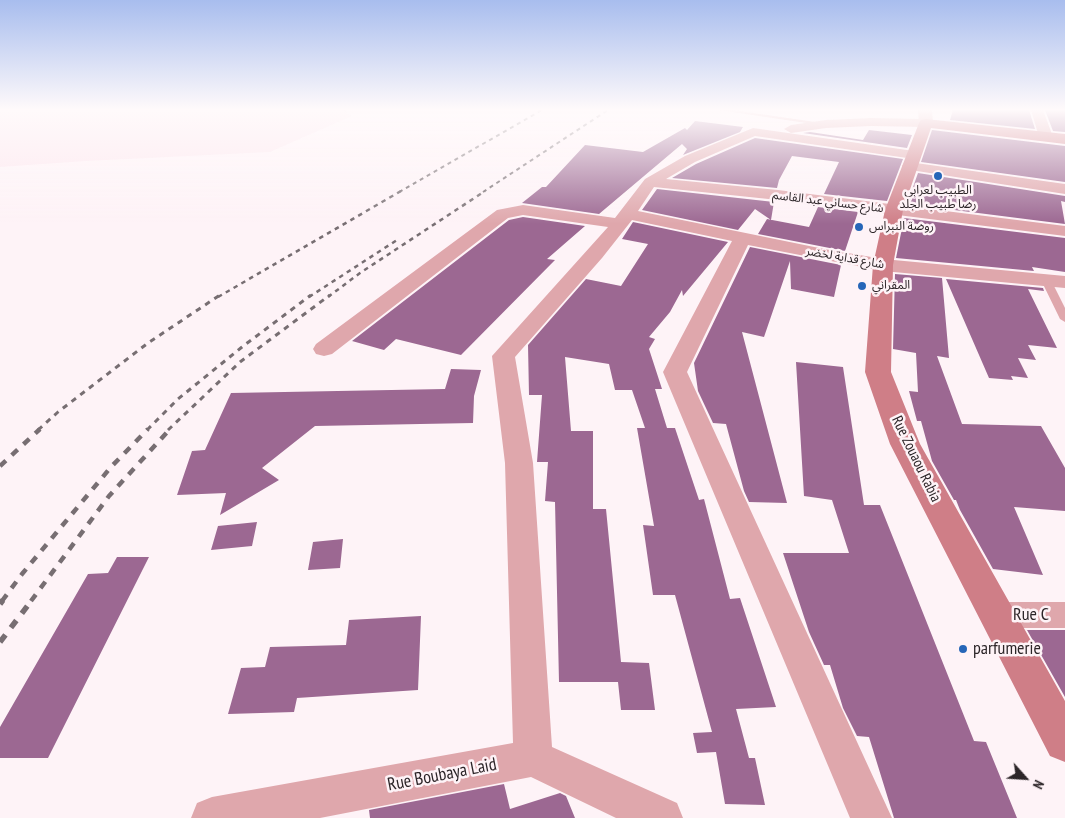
<!DOCTYPE html>
<html>
<head>
<meta charset="utf-8">
<style>
	body { margin:0 }
	#map { position:relative; width:1065px; height:818px; overflow:hidden; background:#fef3f7; font-family:"PT Sans Narrow",sans-serif }
	canvas { display:block }
	.north { position:absolute; left:1000px; top:753px; width:50px; height:50px; -webkit-text-stroke:4px #fef3f7; paint-order:stroke; rotate:116deg; font-size:14px; font-weight:700; line-height:20px; text-align:center; color:#2c2528 }
	.north::after { content:''; display:block; margin:auto; width:18px; height:22px; background:#2c2528; clip-path:polygon(50% 0,100% 100%,50% 72%,0 100%) }
</style>
</head>
<body>
<div id="map">
<canvas width="1065" height="818"></canvas>
<div class="north">N</div>
</div>
<script>
const c = document.querySelector('canvas').getContext('2d');
c.lineJoin = 'round';
function fill(path, color) { c.fillStyle = color; c.fill(path, 'evenodd'); }
const toPath = rows => new Path2D(rows.map(r => 'M' + r).join(''));
function strokePath(path, color, width, dash) { c.strokeStyle = color; c.lineWidth = width; c.lineCap = dash ? 'butt' : 'round'; c.setLineDash(dash || []); c.stroke(path); }
function drawText(font, color, halo, rows, align = 'center') {
  c.font = font + ' "PT Sans Narrow","Noto Sans Arabic",sans-serif'; c.lineWidth = 5; c.setLineDash([]); c.textBaseline = 'middle'; c.strokeStyle = halo; c.fillStyle = color; for (const [text, x, y, turn = 0] of rows) {
    c.save(); c.translate(x, y); c.rotate((+turn || 0) * Math.PI / 180); c.textAlign = isNaN(turn) ? turn : align; if (halo) c.strokeText(text, 0, 0); c.fillText(text, 0, 0); c.restore();
  }
}
fill(toPath([
	[0,110,346,110,344,111,352,116,270,152,87,161,0,167]
]), '#fce6ee');
fill(toPath([
	[953,110,1029,110,1035,129,950,120],
	[1045,110,1065,110,1065,132,1053,131],
	[695,121,743,127,740,132,683,155,687,149,682,144,599,214,522,203,542,187,546,187,585,145,643,152,685,128,687,130],
	[869,130,912,135,907,148,803,133,810,132,863,140],
	[932,130,1065,146,1065,182,921,162],
	[755,138,903,159,887,201,824,194,839,162,792,156,779,180,777,188,672,178,696,164],
	[918,173,1065,196,1065,202,1061,201,1065,224,907,204],
	[657,189,774,202,771,220,755,209,738,230,642,210],
	[818,207,858,212,845,251,758,234,767,219,809,227],
	[523,217,585,226,547,259,555,260,461,355,396,339,384,350,352,341,509,220],
	[904,218,1065,238,1065,272,1032,267,1034,271,896,258],
	[633,222,728,242,683,296,682,290,670,312,649,337,655,339,649,349,662,389,655,389,667,428,675,428,699,500,704,499,730,599,740,598,776,707,736,709,749,758,755,758,765,805,725,804,716,752,697,753,693,733,712,732,675,595,653,595,643,525,654,526,637,428,645,428,632,390,615,390,609,364,565,357,571,431,593,431,593,509,606,509,621,662,649,663,655,710,621,710,618,682,559,682,555,502,545,501,548,462,537,462,542,395,529,395,528,345,586,279,621,286,648,244,622,239],
	[750,247,841,265,834,297,791,289,790,261,764,337,742,332,787,503,749,502,744,491,726,424,713,423,698,391,694,363],
	[895,274,942,278,949,358,937,356,962,424,1041,426,1065,468,1065,511,1014,507,1043,575,993,569,960,510,956,500,954,500,932,461,921,421,917,421,909,391,918,392,916,353,893,349],
	[946,279,1043,288,1044,291,1028,289,1057,348,1028,345,1036,360,1018,358,1028,378,1011,376,1013,380,989,378],
	[796,362,843,367,864,505,880,505,974,741,986,742,1017,818,894,818,869,737,857,736,843,708,830,665,824,665,809,632,783,553,849,553,832,500,804,496],
	[451,369,481,370,474,396,473,423,315,426,262,468,279,480,220,515,226,493,177,495,192,451,205,450,231,393,445,389],
	[257,522,252,546,211,550,218,526],
	[343,539,340,568,308,570,313,542],
	[117,557,149,557,48,758,0,758,0,727,88,574,108,573],
	[421,616,418,690,297,698,294,712,228,714,241,668,265,667,270,647,346,645,349,620],
	[1027,630,1065,630,1065,697],
	[504,784,510,809,560,793,566,796,575,818,370,818,369,810]
]), '#9c6892');
fill(toPath([
	[719,110,733,110,829,124,826,126,719,110],
	[1046,277,1051,280,1065,308,1065,322,1060,319,1041,280,1046,277]
]), '#dfa7ac');
fill(toPath([
	[1031,110,1043,110,1053,137,1051,140,1046,141,1039,137,1031,110],
	[871,118,926,119,932,123,926,127,871,126,826,128,791,133,784,129,791,125,826,120,871,118],
	[753,128,914,151,919,152,921,155,919,158,914,159,755,136,695,162,666,179,778,190,1065,226,1065,236,778,200,654,187,638,211,824,249,883,259,1065,276,1065,288,883,271,748,245,687,372,892,818,850,818,663,372,732,241,632,220,602,258,515,357,533,463,552,747,677,803,683,818,616,818,531,777,320,818,191,818,197,803,212,797,513,743,505,463,492,356,608,227,523,215,508,218,332,354,324,356,316,354,313,349,316,344,497,210,523,205,615,218,645,179,685,156,753,128],
	[909,162,1065,184,1065,194,904,169,902,166,904,163,909,162],
	[997,602,1065,602,1065,628,997,628,985,624,980,615,985,606,997,602]
]), '#dfa7ac');
fill(toPath([
	[918,110,932,110,933,123,931,126,921,126,919,123,918,110]
]), '#dfa7ac');
fill(toPath([
	[926,119,1065,134,1065,144,931,128,903,210,893,265,891,372,920,444,1065,701,1065,762,1050,756,890,444,865,372,873,265,885,210,919,123,921,120,926,119]
]), '#cf7e87');
strokePath(toPath([
	[399,192,542,110],
	[483,192,608,110]
]), '#776e72', 2, [4, 4]);
strokePath(toPath([
	[218,297,401,191],
	[309,297,397,240],
	[328,297,360,273,485,191]
]), '#776e72', 2.5, [4.5, 4.5]);
strokePath(toPath([
	[38,430,58,412,148,343,220,295],
	[147,430,178,399,242,347,311,295],
	[168,430,240,362,330,295]
]), '#776e72', 3, [5.5, 5.5]);
strokePath(toPath([
	[0,466,40,429],
	[2,601,22,574,111,467,148,429],
	[31,601,109,496,170,429]
]), '#776e72', 4.5, [8, 8]);
strokePath(toPath([
	[0,604,3,600],
	[0,642,32,600]
]), '#776e72', 5.5, [9, 9]);
const sky = c.createLinearGradient(0, 0, 0, 224);
sky.addColorStop(0, '#a8bdee');
sky.addColorStop(0.49, '#fffafb');
sky.addColorStop(1, '#fffafb00');
c.fillStyle = sky;
c.fillRect(0, 0, 1065, 224);
for (const [x, y, r, color] of [
	[938,176,5,"#2666b8"],
	[859,227,5,"#2666b8"],
	[862,286,5,"#2666b8"],
	[963,649,5,"#2666b8"]
]) { const dot = new Path2D(); dot.arc(x, y, r, 0, 2 * Math.PI); c.fillStyle = color; c.fill(dot); strokePath(dot, '#fef3f7', 2); }
drawText('12px', '#2c2528', '#fef3f7', [
	["الطبيب لعرابي",938,191,"center"],
	["رضا طبيب الجلد",938,205,"center"],
	["روضة النبراس",869,227],
	["المقراني",872,286]
], 'left');
drawText('12px', '#2c2528', '#fef3f7', [
	["شارع حساني عبد القاسم",828,202,7],
	["شارع قداية لخضر",845,258,10]
]);
drawText('15px', '#2c2528', '#fef3f7', [
	["Rue Zouaou Rabia",916,459,64]
]);
drawText('18px', '#2c2528', '#fef3f7', [
	["Rue C",1031,615],
	["Rue Boubaya Laid",442,775,-11]
]);
drawText('18px', '#2c2528', '#fef3f7', [
	["parfumerie",973,649]
], 'left');
</script>
</body>
</html>
